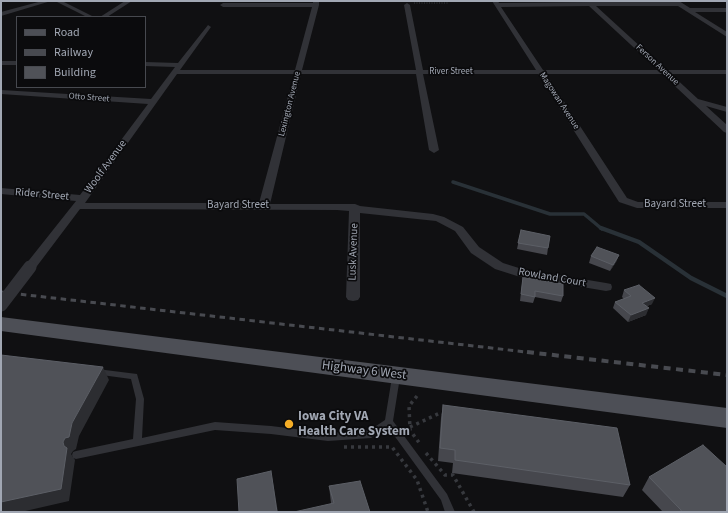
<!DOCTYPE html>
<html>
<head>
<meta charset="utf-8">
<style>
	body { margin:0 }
	#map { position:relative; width:728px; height:513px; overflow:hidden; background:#101012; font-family:"Source Sans 3",sans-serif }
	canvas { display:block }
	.frame { position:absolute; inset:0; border:2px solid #a1a7b3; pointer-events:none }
	.legend { position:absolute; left:16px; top:16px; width:130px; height:72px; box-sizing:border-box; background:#0b0b0d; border:1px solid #47494f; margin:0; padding:5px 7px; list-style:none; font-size:12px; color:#a1a7b3 }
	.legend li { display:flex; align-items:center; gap:8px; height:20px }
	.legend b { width:20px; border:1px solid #47494f }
</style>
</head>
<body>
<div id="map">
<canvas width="728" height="513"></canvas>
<div class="frame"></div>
<ul class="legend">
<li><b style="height:5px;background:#4d4f56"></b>Road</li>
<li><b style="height:5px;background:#484a50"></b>Railway</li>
<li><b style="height:11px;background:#505258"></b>Building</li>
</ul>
</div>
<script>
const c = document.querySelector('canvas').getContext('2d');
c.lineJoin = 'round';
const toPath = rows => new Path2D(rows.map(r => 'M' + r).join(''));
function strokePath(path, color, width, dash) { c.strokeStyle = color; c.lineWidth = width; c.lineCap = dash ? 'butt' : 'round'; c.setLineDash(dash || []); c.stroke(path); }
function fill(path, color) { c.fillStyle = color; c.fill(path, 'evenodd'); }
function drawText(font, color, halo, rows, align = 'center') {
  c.font = font + ' "Source Sans 3",sans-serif'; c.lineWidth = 3.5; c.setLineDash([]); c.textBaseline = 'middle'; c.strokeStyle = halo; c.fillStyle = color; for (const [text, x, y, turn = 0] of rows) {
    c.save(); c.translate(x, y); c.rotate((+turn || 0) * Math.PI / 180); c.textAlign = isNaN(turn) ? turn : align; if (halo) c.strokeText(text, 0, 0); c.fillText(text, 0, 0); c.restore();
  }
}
strokePath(toPath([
	[453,182,550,214,584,214,602,229]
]), '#293137', 3.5);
strokePath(toPath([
	[601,228,639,242,691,278,727,296]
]), '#293137', 4.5);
strokePath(toPath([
	[414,3,448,3]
]), '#37393e', 1, [1, 1.5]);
strokePath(toPath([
	[417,396,409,406,410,430,420,444],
	[410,427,440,413,445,414],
	[344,447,392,447,417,480,428,512],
	[426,453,445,475,453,475,474,512]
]), '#37393e', 3.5, [3, 4]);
fill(toPath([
	[97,369,137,374,144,399,142,438,215,422,271,426,328,433,370,430,385,420,392,377,393,375,396,374,399,375,400,377,393,421,447,494,455,512,445,512,441,500,388,427,371,438,328,441,271,434,215,430,76,459,73,458,72,455,73,452,76,451,133,439,136,399,131,379,94,374,93,372,94,370,97,369]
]), '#313237');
fill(toPath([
	[42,1,51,1,1,16,1,12,42,1],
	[55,1,62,1,94,17,87,17,55,1],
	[125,1,132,1,107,17,100,17,125,1],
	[313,1,319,1,319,5,302,70,416,70,404,5,407,3,410,5,423,70,536,70,492,1,498,1,499,3,679,1,690,8,727,8,727,12,695,12,727,32,727,37,678,6,596,6,666,70,727,70,727,74,671,74,698,99,727,107,727,112,706,106,727,125,727,133,724,132,662,74,546,74,627,198,638,202,727,202,727,208,637,208,619,202,538,74,423,74,439,150,434,153,429,150,416,74,301,74,270,204,355,204,360,206,433,214,444,217,463,227,479,247,503,263,522,269,606,283,611,284,612,287,611,290,606,291,517,276,495,269,471,253,455,231,436,221,360,213,360,297,358,300,353,301,348,300,346,297,349,211,337,210,80,209,34,270,26,270,24,267,26,264,76,201,1,194,1,188,80,195,148,104,1,94,1,90,151,99,175,67,145,66,145,62,178,63,208,25,211,27,180,70,295,70,312,7,223,7,220,5,223,3,313,3,313,1],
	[589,6,658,70,543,70,501,7,589,6],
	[177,74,294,74,259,203,85,203,177,74],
	[1,61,17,61,17,65,1,65,1,61]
]), '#313237');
fill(toPath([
	[1,317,727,408,727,428,1,331,1,317]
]), '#4d4f56');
strokePath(toPath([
	[1,292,535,353]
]), '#484a50', 3, [5.5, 4.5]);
strokePath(toPath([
	[527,352,727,375]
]), '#484a50', 4, [7, 5.5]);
strokePath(toPath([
	[1,305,30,267]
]), '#313237', 13);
fill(toPath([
	[521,230,548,248,547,255,517,249],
	[619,255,616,262,610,271,589,263,591,256],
	[523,277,563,296,561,302,535,297,533,303,520,301,522,284],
	[624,290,652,304,647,306,646,315,628,322,613,308,615,302,624,299,622,297],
	[443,405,630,485,623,497,452,473,453,463,438,461,441,418],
	[649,477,727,512,663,512,642,490],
	[329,486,370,512,331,503]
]), '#46474d');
fill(toPath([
	[619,255,616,262,610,271,613,265],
	[655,298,652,304,640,309,642,303],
	[649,308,646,315,628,322,631,315],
	[103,367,109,380,79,436,76,449,73,451,71,454,75,460,69,501,21,512,1,512,1,502,64,446,63,442,72,423],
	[271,471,274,488,278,512,277,512]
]), '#2c2d31');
const building = toPath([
	[521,230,550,236,548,248,518,243,521,230],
	[597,247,619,255,613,265,591,256,597,247],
	[523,277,563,284,563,296,535,291,535,297,521,294,523,277],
	[639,285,655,298,642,303,649,308,631,315,615,302,631,296,624,290,639,285],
	[1,355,103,367,72,423,69,437,65,438,63,442,64,446,67,448,61,489,1,502,1,355],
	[443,405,617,428,630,485,455,460,455,450,440,448,443,405],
	[703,445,727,467,727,512,681,512,681,510,649,477,703,445],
	[271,471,277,512,239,512,237,479,271,471],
	[360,481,370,512,294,512,334,503,329,486,360,481]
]);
fill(building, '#505258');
strokePath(building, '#5c5f66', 1);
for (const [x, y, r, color] of [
	[289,424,5,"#f4ad26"]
]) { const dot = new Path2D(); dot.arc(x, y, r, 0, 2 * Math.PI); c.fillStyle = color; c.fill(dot); strokePath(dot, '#0b0b0d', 1.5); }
drawText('9px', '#a1a7b3', '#0b0b0d', [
	["Ferson Avenue",657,65,43],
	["River Street",451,72],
	["Otto Street",89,98,4],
	["Magowan Avenue",559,101,57],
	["Lexington Avenue",290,104,-76]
]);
drawText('11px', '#a1a7b3', '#0b0b0d', [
	["Woolf Avenue",106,167,-54],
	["Rider Street",42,195,5],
	["Bayard Street",675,205],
	["Bayard Street",238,206],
	["Lusk Avenue",354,252,-88],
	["Rowland Court",552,278,10]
]);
drawText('13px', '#a1a7b3', '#0b0b0d', [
	["Highway 6 West",364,371,7]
]);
drawText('bold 13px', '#a1a7b3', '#0b0b0d', [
	["Iowa City VA",298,417],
	["Health Care System",298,432]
], 'left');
</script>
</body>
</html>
